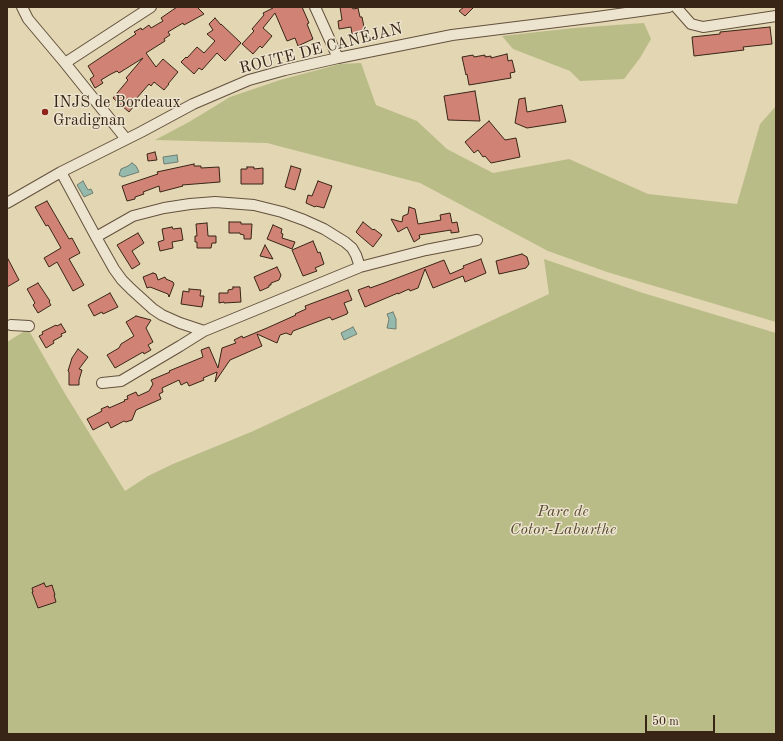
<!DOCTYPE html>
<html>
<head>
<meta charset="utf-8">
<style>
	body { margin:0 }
	#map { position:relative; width:783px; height:741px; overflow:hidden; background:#e2d6b3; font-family:"Old Standard TT",serif }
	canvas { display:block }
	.frame { position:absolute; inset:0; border:8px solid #392516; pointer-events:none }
	.scale { position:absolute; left:645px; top:715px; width:70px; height:18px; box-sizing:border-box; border:2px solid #392516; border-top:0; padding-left:5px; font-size:12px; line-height:14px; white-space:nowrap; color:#392516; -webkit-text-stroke:3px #ece4ce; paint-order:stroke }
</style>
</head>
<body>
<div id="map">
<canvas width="783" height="741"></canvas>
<div class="frame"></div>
<div class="scale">50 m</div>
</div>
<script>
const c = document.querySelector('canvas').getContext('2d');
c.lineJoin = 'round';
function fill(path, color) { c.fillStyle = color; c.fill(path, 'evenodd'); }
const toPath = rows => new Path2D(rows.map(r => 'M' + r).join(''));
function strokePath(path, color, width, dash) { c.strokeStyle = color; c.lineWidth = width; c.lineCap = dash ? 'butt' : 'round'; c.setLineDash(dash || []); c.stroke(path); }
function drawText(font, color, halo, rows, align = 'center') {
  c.font = font + ' "Old Standard TT",serif'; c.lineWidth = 3; c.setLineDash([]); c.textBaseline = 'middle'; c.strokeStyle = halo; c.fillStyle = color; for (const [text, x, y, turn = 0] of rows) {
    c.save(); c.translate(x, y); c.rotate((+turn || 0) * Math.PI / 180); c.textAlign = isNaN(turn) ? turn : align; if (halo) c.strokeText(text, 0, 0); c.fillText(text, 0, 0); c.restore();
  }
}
fill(toPath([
	[644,23,651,39,640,58,624,79,580,81,570,71,513,49,502,36,574,28],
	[361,63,376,105,417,121,447,149,493,173,569,159,648,194,737,204,760,124,776,106,776,322,607,272,548,251,420,183,267,143,155,140,189,122,230,97,280,80,340,64],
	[544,259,643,293,776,333,776,734,7,734,7,342,28,329,64,392,125,491,148,476,173,464,251,432,549,294]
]), '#babc88');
const water = toPath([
	[177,155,178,162,164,164,163,157,177,155],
	[132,163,136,166,139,172,123,177,119,175,121,169,128,166,132,163],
	[83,181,88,190,91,189,93,193,84,197,77,185,83,181],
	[393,312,396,319,396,329,387,328,389,319,387,314,393,312],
	[353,327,357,334,344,340,341,333,353,327]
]);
fill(water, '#95b9ac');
strokePath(water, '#707e70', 1);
const building = toPath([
	[177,7,197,7,204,14,184,25,183,23,168,32,170,35,164,39,165,41,146,53,156,67,163,59,178,72,168,84,169,84,164,90,154,82,151,86,149,84,136,99,138,101,129,112,113,98,128,80,126,78,143,58,119,73,117,71,111,74,101,80,103,83,95,88,90,79,94,76,88,66,136,34,134,32,141,28,142,30,149,25,151,28,163,21,161,18,177,7],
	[273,7,302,7,309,23,307,24,313,39,298,46,295,38,287,41,275,13,263,28,272,36,262,48,260,46,253,54,242,44,254,31,252,29,264,15,263,13,273,8,273,7],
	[340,7,352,7,353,9,358,8,360,17,362,17,365,32,352,34,351,27,339,29,338,21,342,20,340,7],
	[464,7,474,7,465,16,459,11,464,7],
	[215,18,221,25,221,24,241,43,225,61,217,53,202,70,199,68,194,74,181,62,186,57,187,58,197,47,204,53,215,41,207,34,213,30,209,24,215,18],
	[770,27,772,44,743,47,744,50,694,56,692,37,720,34,720,32,770,27],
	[507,54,508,61,512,60,515,72,510,73,511,78,469,85,467,74,466,75,462,57,473,55,474,57,485,55,485,57,491,56,491,58,507,54],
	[475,91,480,121,448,120,444,96,475,91],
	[525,98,527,112,562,105,566,122,527,128,515,123,519,99,525,98],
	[489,121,505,140,516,138,520,157,491,163,485,156,483,157,478,150,474,153,465,142,489,121],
	[155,152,157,160,148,161,147,154,155,152],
	[194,164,194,166,201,166,201,168,219,167,220,182,182,185,183,186,160,192,159,186,143,192,144,194,135,197,135,199,127,201,122,186,158,174,157,172,194,164],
	[291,166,301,169,295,190,285,187,291,166],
	[247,167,254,167,254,169,263,168,263,184,241,184,241,169,247,169,247,167],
	[318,181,332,186,324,208,316,206,315,207,306,203,308,195,312,196,318,181],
	[47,201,69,239,72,238,80,253,69,259,84,285,73,291,57,262,49,267,44,258,61,248,48,225,46,226,35,207,47,201],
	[409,207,415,209,418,224,441,220,440,215,450,213,452,223,457,222,459,232,451,233,451,230,419,235,420,238,414,242,407,227,398,232,391,219,402,222,403,216,408,214,409,207],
	[229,222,241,222,241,224,252,224,251,239,244,239,244,235,240,234,240,233,229,233,229,222],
	[363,222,373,230,374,229,382,235,373,247,359,235,356,232,363,222],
	[207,223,208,236,216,236,216,243,212,243,211,248,197,248,197,242,195,242,195,236,197,236,196,224,207,223],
	[273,225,282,229,281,233,283,234,282,238,295,242,292,249,267,239,273,225],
	[172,227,173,229,181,228,183,240,172,242,173,248,160,251,158,242,164,240,162,229,172,227],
	[138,233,144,243,132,251,140,264,132,269,117,245,138,233],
	[313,241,318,253,320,252,324,264,315,268,317,271,303,276,292,250,313,241],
	[265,245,273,259,260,256,265,245],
	[522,254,527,257,529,264,526,268,499,274,496,261,522,254],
	[7,257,19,280,7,287,7,257],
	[481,259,486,273,465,282,463,276,433,288,425,269,418,288,410,291,409,289,398,294,398,293,365,307,358,290,369,286,370,288,384,283,444,260,450,274,464,268,463,266,481,259],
	[277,267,281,275,279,280,271,283,271,285,269,285,269,287,260,291,254,277,277,267],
	[153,273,156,274,158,280,165,277,166,279,173,282,174,284,169,297,168,294,150,287,147,288,143,277,153,273],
	[38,283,50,301,49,302,51,305,38,313,33,305,35,303,27,289,38,283],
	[233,287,240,287,241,302,224,303,224,302,219,303,219,293,228,293,228,290,233,289,233,287],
	[189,289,201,290,200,296,204,296,202,307,181,304,183,291,189,292,189,289],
	[348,290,352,300,344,303,348,313,347,313,347,314,332,320,330,317,293,331,291,335,286,333,280,335,277,343,257,334,262,346,230,360,215,382,217,372,203,378,204,380,189,386,187,382,181,385,179,380,162,388,163,392,159,394,161,399,136,410,132,420,126,422,124,421,111,428,108,422,93,430,87,419,102,411,101,409,108,406,109,408,125,401,124,400,128,399,127,396,136,392,138,396,149,391,153,384,151,380,170,372,169,371,203,357,201,350,209,347,218,368,222,348,236,343,234,340,242,336,243,338,267,328,296,315,295,314,306,309,305,306,348,290],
	[110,293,118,307,103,314,102,312,94,316,88,305,110,293],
	[136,316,151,320,146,328,153,342,148,345,151,350,144,354,143,352,115,368,107,355,119,348,121,344,134,336,126,322,136,316],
	[61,324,66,332,61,334,62,336,53,341,54,343,46,348,39,336,43,334,42,332,56,325,57,326,61,324],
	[78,349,88,357,79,369,82,370,79,380,79,385,69,385,69,372,68,371,72,358,78,349],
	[44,583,46,587,52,585,55,595,54,595,56,602,38,608,32,592,33,592,32,588,44,583]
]);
fill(building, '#d08375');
strokePath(building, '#392516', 1);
const minor = toPath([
	[22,7,28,19,33,25,65,63,126,139],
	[315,7,338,58],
	[676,7,691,24,703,27,776,16],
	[65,63,151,7],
	[61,172,96,237,114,269,122,280,131,289,153,309,162,315,180,323,204,331,360,267,426,250,477,240],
	[7,203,61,172,141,132,193,104,249,80,285,70,338,58,452,35,597,17,669,7],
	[96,237,133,216,164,208,190,204,215,202,254,205,282,212,304,220,324,229,345,242,352,248,356,255,360,267],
	[11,325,29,326],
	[102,383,121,381,180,346,204,331]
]);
strokePath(minor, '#63513d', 12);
strokePath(minor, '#ece4ce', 10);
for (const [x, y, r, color] of [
	[45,112,4,"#8f2418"]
]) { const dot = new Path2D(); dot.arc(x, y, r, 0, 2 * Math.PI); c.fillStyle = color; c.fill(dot); strokePath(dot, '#ece4ce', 1.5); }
drawText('16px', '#392516', '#ece4ce', [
	["ROUTE DE CANÉJAN",321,49,-14]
]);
drawText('16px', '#392516', '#ece4ce', [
	["INJS de Bordeaux",53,103],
	["Gradignan",53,121]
], 'left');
drawText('italic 16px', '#594b32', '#ece4ce', [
	["Parc de",563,512],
	["Cotor-Laburthe",563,530]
]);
</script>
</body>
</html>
